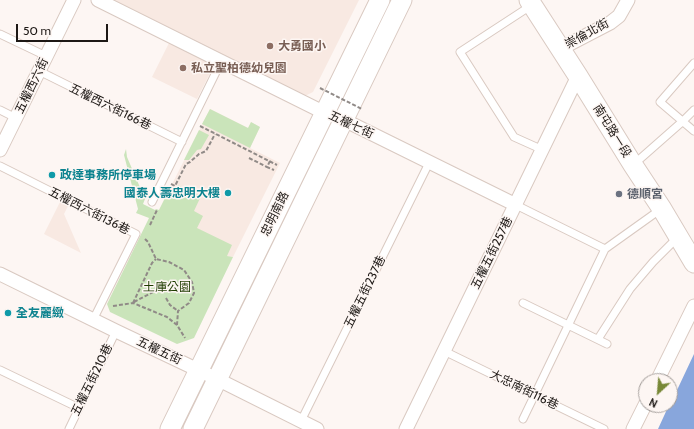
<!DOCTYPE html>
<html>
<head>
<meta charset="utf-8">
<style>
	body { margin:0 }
	#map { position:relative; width:694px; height:429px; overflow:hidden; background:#fdf6f3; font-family:Cabin,sans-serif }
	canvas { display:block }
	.north { position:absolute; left:638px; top:373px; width:40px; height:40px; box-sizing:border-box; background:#fdf6f3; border:1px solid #a39d9a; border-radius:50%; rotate:206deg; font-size:11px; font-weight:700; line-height:16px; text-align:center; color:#1d1815 }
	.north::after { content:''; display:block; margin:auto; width:14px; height:18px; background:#788837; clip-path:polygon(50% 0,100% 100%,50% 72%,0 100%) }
	.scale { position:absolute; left:16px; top:24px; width:92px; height:18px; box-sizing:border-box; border:2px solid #1d1815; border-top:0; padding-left:5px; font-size:12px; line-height:14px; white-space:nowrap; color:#1d1815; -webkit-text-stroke:3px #fdf6f3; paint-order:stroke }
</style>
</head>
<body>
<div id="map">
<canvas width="694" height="429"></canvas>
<div class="north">N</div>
<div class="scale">50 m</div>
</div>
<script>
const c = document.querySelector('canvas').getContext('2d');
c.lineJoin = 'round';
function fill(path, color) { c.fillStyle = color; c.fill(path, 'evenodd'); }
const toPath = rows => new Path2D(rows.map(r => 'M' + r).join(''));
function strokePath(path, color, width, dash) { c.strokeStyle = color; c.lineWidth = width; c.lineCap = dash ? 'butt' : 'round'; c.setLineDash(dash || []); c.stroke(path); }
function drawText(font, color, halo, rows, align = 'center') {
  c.font = font + ' Cabin,"Noto Sans TC",sans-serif'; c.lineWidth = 3; c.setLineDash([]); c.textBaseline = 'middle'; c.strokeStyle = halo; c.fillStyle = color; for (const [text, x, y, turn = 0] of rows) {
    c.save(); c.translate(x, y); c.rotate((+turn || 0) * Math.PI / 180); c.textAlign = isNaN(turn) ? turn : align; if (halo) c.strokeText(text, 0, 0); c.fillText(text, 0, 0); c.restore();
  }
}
fill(toPath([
	[109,0,359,0,313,92,305,96],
	[169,43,209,63,211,71,197,99,152,77],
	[210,109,248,128,251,122,260,127,250,148,280,163,233,257,219,255,159,210],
	[61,200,69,204,64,214,81,253,44,234]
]), '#f8e9e2');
fill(toPath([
	[210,109,248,128,251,122,260,127,250,148,202,124],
	[199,130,209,135,201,149,197,150,189,160,184,160],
	[126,149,127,157,145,199,143,204,155,210,156,209,159,210,170,188,176,190,178,185,201,196,194,211,203,216,197,228,232,245,227,256,233,257,194,338,177,344,110,312,107,304,149,218,136,213,138,209,124,155]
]), '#cae4ba');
fill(toPath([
	[694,354,694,429,658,429,669,405,670,405]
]), '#88a6dc');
const service = toPath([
	[532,5,460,52,514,137,543,150],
	[0,34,46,56],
	[694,63,660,102,694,131],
	[39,71,182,142],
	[0,110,16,118],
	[633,165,683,121,694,110],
	[0,166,136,234,93,320],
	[152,202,221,62],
	[516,205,605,249],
	[523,303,607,344],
	[598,339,630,289,653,262,678,237],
	[444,351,604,429],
	[0,370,79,408],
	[523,419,605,249,661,209],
	[301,421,429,163],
	[69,429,116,331]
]);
const minor = toPath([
	[98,0,325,113,344,120,516,205],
	[560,49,610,23,619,16,628,0],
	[0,150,74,0],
	[0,274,116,331,217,379,317,429],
	[657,381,694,306],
	[406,429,578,76],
	[633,429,646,403]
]);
const secondary = toPath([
	[529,0,578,76,633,165,662,209,694,263],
	[170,429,380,0],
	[193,429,402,0]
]);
strokePath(service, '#d9c9c1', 9);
strokePath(minor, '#d9c9c1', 15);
strokePath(secondary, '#d9c9c1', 21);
strokePath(toPath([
	[200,126,277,165],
	[249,158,267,167],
	[270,161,267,167,274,170],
	[171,184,175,186,186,164,190,162,199,154,206,151,215,134],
	[150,225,157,210],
	[145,239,148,242,156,259,169,262,184,270,192,282,194,293,189,303,178,311,177,325,185,338],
	[166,298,170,305,178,311],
	[134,302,153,292],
	[133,303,152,263,156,259],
	[113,306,133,303,167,317,177,325]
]), '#908a87', 2, [4, 2]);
strokePath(service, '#fff', 7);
strokePath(minor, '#fff', 13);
strokePath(secondary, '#fff', 19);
strokePath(toPath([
	[320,88,362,109]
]), '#908a87', 2, [4, 2]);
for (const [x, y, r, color] of [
	[270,46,4,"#8d6e63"],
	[183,68,4,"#8d6e63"],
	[52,175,4,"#0f9aa8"],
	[228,193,4,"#0f9aa8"],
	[619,194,4,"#6b7280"],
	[8,313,4,"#0f9aa8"]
]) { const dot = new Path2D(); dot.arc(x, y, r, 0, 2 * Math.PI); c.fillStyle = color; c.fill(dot); strokePath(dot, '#fdf6f3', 1.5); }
drawText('12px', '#1d1815', '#fdf6f3', [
	["崇倫北街",587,34,-29],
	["五權西六街",32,86,-64],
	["五權西六街166巷",110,107,26],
	["五權七街",351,125,25],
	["南屯路一段",612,131,58],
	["五權西六街136巷",89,211,27],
	["忠明南路",275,214,-64],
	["五權五街257巷",492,253,-64],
	["五權五街237巷",365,292,-64],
	["五權五街",159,351,25],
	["五權五街210巷",92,380,-64],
	["大忠南街116巷",524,390,26]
]);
drawText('bold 12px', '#785e54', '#fdf6f3', [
	["大勇國小",278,46],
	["私立聖柏德幼兒園",191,68]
], 'left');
drawText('bold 12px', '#0d838f', '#fdf6f3', [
	["政達事務所停車場",60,175],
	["國泰人壽忠明大樓",220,193,"right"],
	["全友麗緻",16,313]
], 'left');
drawText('bold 12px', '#5b616d', '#fdf6f3', [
	["德順宮",627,194]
], 'left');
drawText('12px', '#1f3c00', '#fdf6f3', [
	["土庫公園",167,287]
]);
</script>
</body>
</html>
